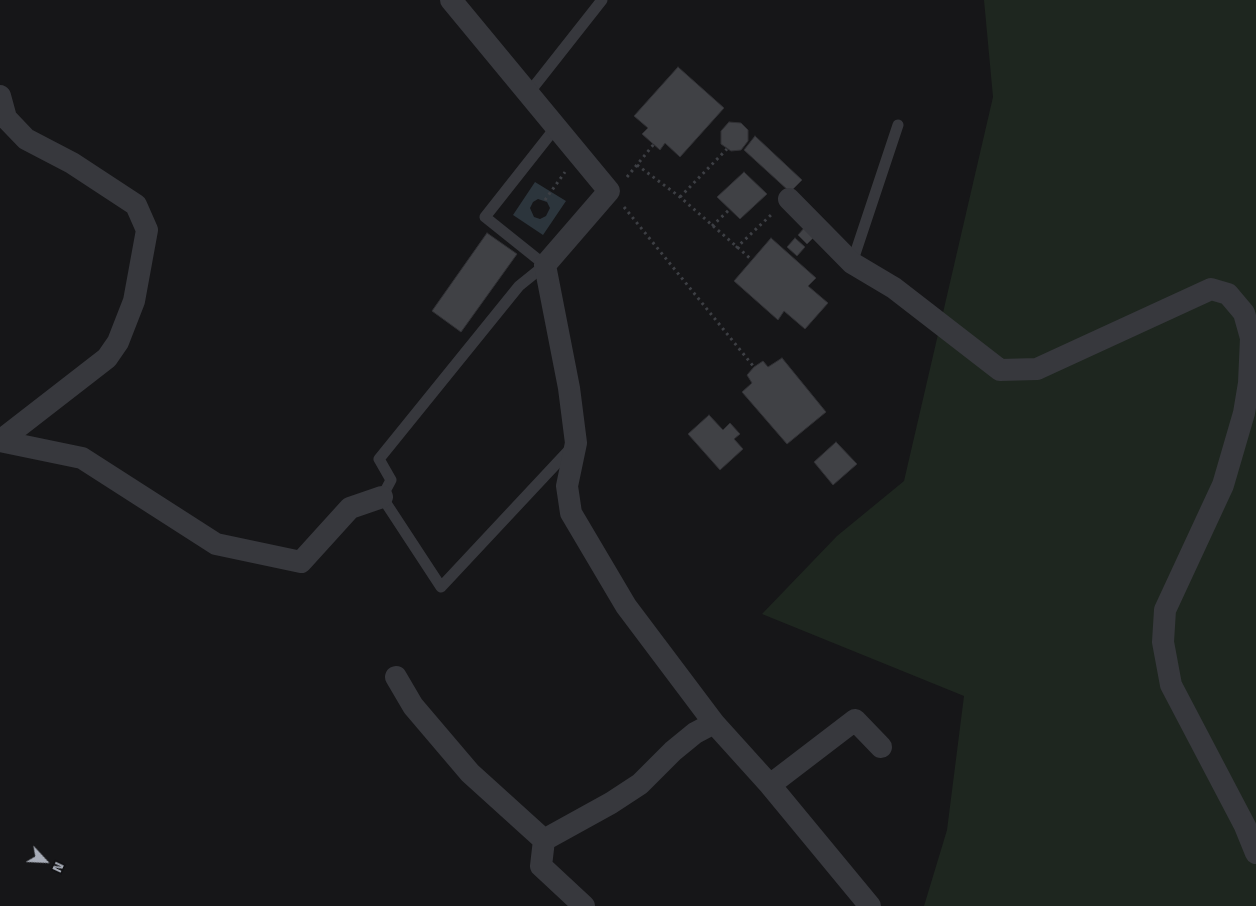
<!DOCTYPE html>
<html>
<head>
<meta charset="utf-8">
<style>
	body { margin:0 }
	#map { position:relative; width:1256px; height:906px; overflow:hidden; background:#161618; font-family:"Titillium Web",sans-serif }
	canvas { display:block }
	.north { position:absolute; left:20px; top:836px; width:50px; height:50px; -webkit-text-stroke:4px #111113; paint-order:stroke; rotate:115deg; font-size:14px; font-weight:700; line-height:20px; text-align:center; color:#a8adb8 }
	.north::after { content:''; display:block; margin:auto; width:18px; height:22px; background:#a8adb8; clip-path:polygon(50% 0,100% 100%,50% 72%,0 100%) }
</style>
</head>
<body>
<div id="map">
<canvas width="1256" height="906"></canvas>
<div class="north">N</div>
</div>
<script>
const c = document.querySelector('canvas').getContext('2d');
c.lineJoin = 'round';
function fill(path, color) { c.fillStyle = color; c.fill(path, 'evenodd'); }
const toPath = rows => new Path2D(rows.map(r => 'M' + r).join(''));
function strokePath(path, color, width, dash) { c.strokeStyle = color; c.lineWidth = width; c.lineCap = dash ? 'butt' : 'round'; c.setLineDash(dash || []); c.stroke(path); }
fill(toPath([
	[984,0,1256,0,1256,906,924,906,947,830,964,696,762,614,837,536,904,481,993,97]
]), '#1e261f');
fill(toPath([
	[535,182,566,201,543,235,513,215],
	[538,199,547,202,550,208,546,216,540,219,534,217,530,208,533,202]
]), '#2c353c');
const building = toPath([
	[678,67,724,108,680,157,665,143,660,150,642,134,648,128,634,116,678,67],
	[729,122,741,123,748,130,748,141,741,150,731,151,721,144,721,131,729,122],
	[755,136,802,180,790,192,744,150,755,136],
	[744,172,767,194,740,219,717,197,744,172],
	[805,227,814,237,807,244,798,235,805,227],
	[487,233,517,254,461,332,432,311,487,233],
	[771,238,816,278,808,286,828,303,805,329,784,311,778,320,734,281,771,238],
	[795,238,805,247,797,256,787,247,795,238],
	[782,358,826,412,787,444,742,392,752,383,747,375,754,367,763,361,768,367,782,358],
	[709,415,723,430,730,423,740,434,734,439,743,449,720,470,688,434,709,415],
	[836,442,857,464,833,485,814,462,836,442]
]);
fill(building, '#404145');
strokePath(building, '#303034', 1);
strokePath(toPath([
	[637,165,680,197,752,260],
	[627,177,654,144],
	[680,197,727,149],
	[545,200,565,172],
	[624,207,754,367],
	[712,226,730,209],
	[736,248,772,214]
]), '#3d3f44', 3, [2.5, 4]);
strokePath(toPath([
	[528,94,602,0],
	[556,127,485,217,545,265,519,286,379,459,391,480,382,497,441,587,571,448],
	[852,263,898,125]
]), '#37383d', 11);
strokePath(toPath([
	[451,0,609,191,545,265,569,388,576,443,567,486,571,513,626,606,714,723,770,785,855,720,881,747],
	[0,96,6,118,26,139,72,163,136,205,147,230,134,301,118,342,107,358,0,441],
	[789,199,852,263,894,288,1000,370,1037,369,1211,289,1228,294,1244,313,1251,338,1249,383,1244,413,1223,485,1165,610,1163,642,1171,685,1245,826,1256,853],
	[0,441,82,458,216,544,301,562,350,508,382,497],
	[396,677,413,706,470,773,544,840,611,803,640,784,673,751,695,733,714,723],
	[770,785,870,906],
	[544,840,541,866,584,906]
]), '#37383d', 22);
</script>
</body>
</html>
